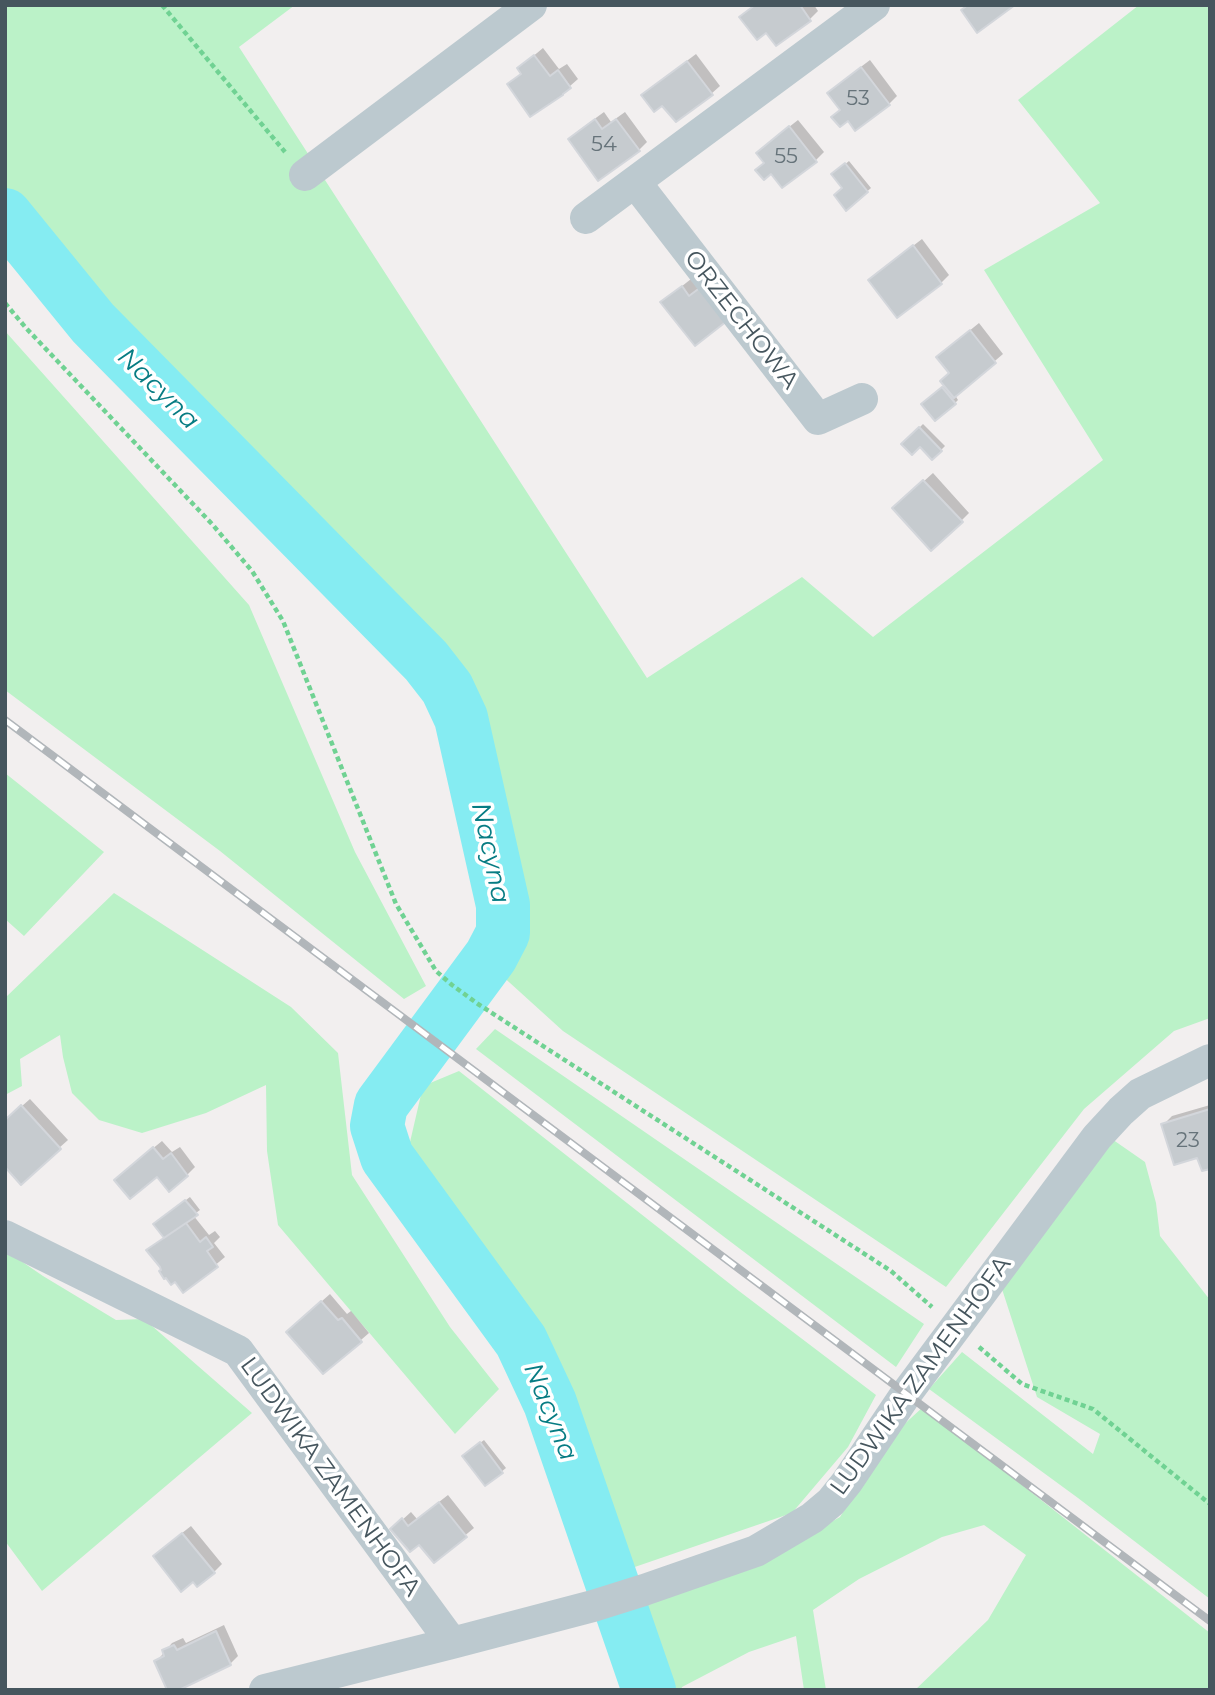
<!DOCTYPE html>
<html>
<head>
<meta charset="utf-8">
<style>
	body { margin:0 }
	#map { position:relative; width:1215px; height:1695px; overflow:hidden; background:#f2efef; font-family:Montserrat,sans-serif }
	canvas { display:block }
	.frame { position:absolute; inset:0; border:7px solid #46565e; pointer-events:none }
</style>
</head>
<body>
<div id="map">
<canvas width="1215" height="1695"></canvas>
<div class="frame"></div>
</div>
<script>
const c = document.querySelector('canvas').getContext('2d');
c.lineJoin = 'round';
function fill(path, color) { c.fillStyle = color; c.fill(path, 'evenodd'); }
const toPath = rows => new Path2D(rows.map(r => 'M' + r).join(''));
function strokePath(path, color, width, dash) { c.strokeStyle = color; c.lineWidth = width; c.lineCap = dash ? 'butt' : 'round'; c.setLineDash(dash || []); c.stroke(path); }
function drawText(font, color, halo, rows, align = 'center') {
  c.font = font + ' Montserrat,sans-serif'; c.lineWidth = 7; c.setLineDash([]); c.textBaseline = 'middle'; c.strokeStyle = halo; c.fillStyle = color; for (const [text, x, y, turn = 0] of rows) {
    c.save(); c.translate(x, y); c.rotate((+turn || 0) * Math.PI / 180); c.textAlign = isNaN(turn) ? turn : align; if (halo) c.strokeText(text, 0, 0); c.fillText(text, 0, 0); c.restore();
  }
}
fill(toPath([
	[5,5,295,5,239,47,647,678,802,577,873,637,1103,460,984,270,1100,203,1018,100,1139,5,1210,5,1210,1018,1174,1031,1084,1109,946,1287,563,1031,499,973,520,930,508,867,474,716,442,662,104,320,5,198],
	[5,331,249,605,355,852,426,986,404,999,220,851,5,690],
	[5,773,104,852,24,936,5,919],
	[114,893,291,1007,338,1053,352,1175,450,1327,499,1389,455,1434,278,1225,267,1151,266,1085,206,1113,142,1133,99,1120,72,1093,63,1057,60,1035,20,1059,22,1086,5,1095,5,998],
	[495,1029,924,1324,896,1367,476,1049],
	[459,1071,739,1291,876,1395,848,1447,792,1513,626,1570,605,1488,556,1357,543,1333,534,1334,491,1279,407,1155,423,1086],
	[1109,1137,1145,1162,1156,1203,1160,1236,1210,1300,1210,1599,1078,1498,929,1389,962,1352,1093,1454,1100,1434,1037,1397,1001,1286],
	[5,1250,43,1276,116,1320,144,1319,252,1413,42,1591,5,1541],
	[923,1407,1210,1633,1210,1690,915,1690,988,1620,1026,1555,984,1525,942,1537,859,1579,813,1610,826,1690,804,1690,796,1636,749,1652,682,1687,681,1690,658,1690,630,1608,773,1554,840,1517,887,1440]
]), '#bbf2c8');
fill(toPath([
	[755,5,814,5,818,11,810,19,776,44],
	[543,48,559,69,567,64,578,79,562,93,509,85,522,73,519,68],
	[696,54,720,86,711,94,663,103,644,95,652,87],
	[870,60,897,96,889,104,848,119,833,117,841,109,829,93,837,85],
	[604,112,611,122,625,112,647,142,639,150,570,139,578,131],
	[798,120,824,152,816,160,771,172,766,162,766,145],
	[849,161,871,188,847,209,844,188,837,171],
	[922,239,949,275,941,283,879,272],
	[691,279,734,312,662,302],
	[979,323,1003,354,955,395,958,400,955,403,927,400,946,385,951,372,947,349],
	[923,424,945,446,933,458,920,444,903,444],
	[933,473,969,513,961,521,903,500],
	[30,1099,68,1140,59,1148,5,1121],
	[1210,1105,1210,1167,1163,1125,1172,1116],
	[162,1141,172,1152,180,1147,195,1167,187,1175,124,1172],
	[190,1197,200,1210,193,1215,209,1235,215,1231,220,1237,214,1243,225,1257,184,1291,175,1279,162,1270,149,1250,165,1236,159,1220],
	[330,1294,347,1314,351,1311,369,1333,324,1372,296,1324],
	[484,1440,506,1468,486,1484,468,1452],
	[448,1495,474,1528,434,1561,401,1521,411,1512,417,1519],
	[191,1526,222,1564,214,1572,163,1548],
	[224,1625,238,1656,230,1664,156,1662,172,1643,183,1638,186,1643]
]), '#0003');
strokePath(toPath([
	[5,215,93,323,426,661,447,688,461,718,503,905,503,933,491,956,381,1105,377,1126,387,1157,521,1341,550,1403,649,1690]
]), '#85ecf2', 54);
const building = toPath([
	[755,5,800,5,811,21,776,46,766,33,757,40,739,17,755,5],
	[968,5,1015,5,977,33,961,10,968,5],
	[534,55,550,76,558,70,571,88,563,94,563,95,530,117,507,84,521,74,517,68,534,55],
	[687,61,713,95,676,122,662,106,654,112,641,95,687,61],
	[861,67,890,105,855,131,848,121,840,127,831,117,840,110,827,93,861,67],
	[595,119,602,129,616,119,640,151,598,181,568,139,595,119],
	[789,126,817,162,782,188,771,174,764,180,755,170,764,163,756,153,789,126],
	[845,163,868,192,846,211,834,195,842,188,831,174,845,163],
	[913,245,942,284,897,318,868,280,913,245],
	[682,286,689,296,701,287,727,321,695,346,660,302,682,286],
	[970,330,996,363,954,398,940,381,949,373,936,357,970,330],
	[942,387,956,404,935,421,921,404,942,387],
	[919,427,942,451,932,460,920,447,912,455,901,444,919,427],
	[923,480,963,522,931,551,892,508,923,480],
	[21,1105,61,1149,21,1185,5,1167,5,1120,21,1105],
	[1210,1109,1210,1169,1202,1171,1197,1158,1174,1165,1161,1124,1210,1109],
	[153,1147,163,1159,171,1153,188,1176,169,1192,157,1177,130,1199,114,1180,153,1147],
	[185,1200,198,1215,164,1238,153,1224,185,1200],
	[186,1223,200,1242,206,1237,213,1247,207,1251,218,1267,183,1293,175,1282,171,1285,166,1278,164,1279,159,1271,161,1270,160,1267,146,1250,186,1223],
	[321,1301,338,1320,342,1318,362,1342,323,1374,286,1332,321,1301],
	[480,1442,503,1473,485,1486,462,1456,480,1442],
	[439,1502,467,1537,434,1563,419,1545,410,1552,390,1529,402,1518,408,1526,439,1502],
	[182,1533,215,1573,197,1587,193,1582,181,1592,153,1556,182,1533],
	[216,1631,231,1665,179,1690,167,1690,154,1661,164,1656,162,1650,174,1645,177,1650,216,1631]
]);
fill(building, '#c6cbcf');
strokePath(building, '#d3d6db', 2);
strokePath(toPath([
	[162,5,285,152],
	[5,303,26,328,212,524,252,571,283,621,396,904,436,971,452,985,478,1004,891,1271,932,1307],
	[979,1347,1022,1384,1093,1409,1210,1504]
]), '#70d293', 4.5, [5, 3.5]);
strokePath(toPath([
	[305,175,531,5],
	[635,182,818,419,862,399],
	[586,218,874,5],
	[5,1236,238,1351,452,1643],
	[265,1690,452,1643,593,1606,644,1590,756,1551,812,1518,831,1502,847,1482,906,1394,1097,1137,1121,1111,1140,1094,1210,1060]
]), '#bcc9cf', 32);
const rail = toPath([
	[5,720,1210,1621]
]);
strokePath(rail, '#b1b6ba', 8);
strokePath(rail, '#fff', 5, [16]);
drawText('21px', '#66737a', null, [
	["53",858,99],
	["54",604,145],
	["55",786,157],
	["23",1188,1141]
]);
drawText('24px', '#46565e', '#fff', [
	["ORZECHOWA",741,320,52],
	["LUDWIKA ZAMENHOFA",921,1376,-54],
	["LUDWIKA ZAMENHOFA",330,1477,54]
]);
drawText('italic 26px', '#077c83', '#fff', [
	["Nacyna",158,389,45],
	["Nacyna",490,853,78],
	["Nacyna",550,1412,68]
]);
</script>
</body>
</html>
